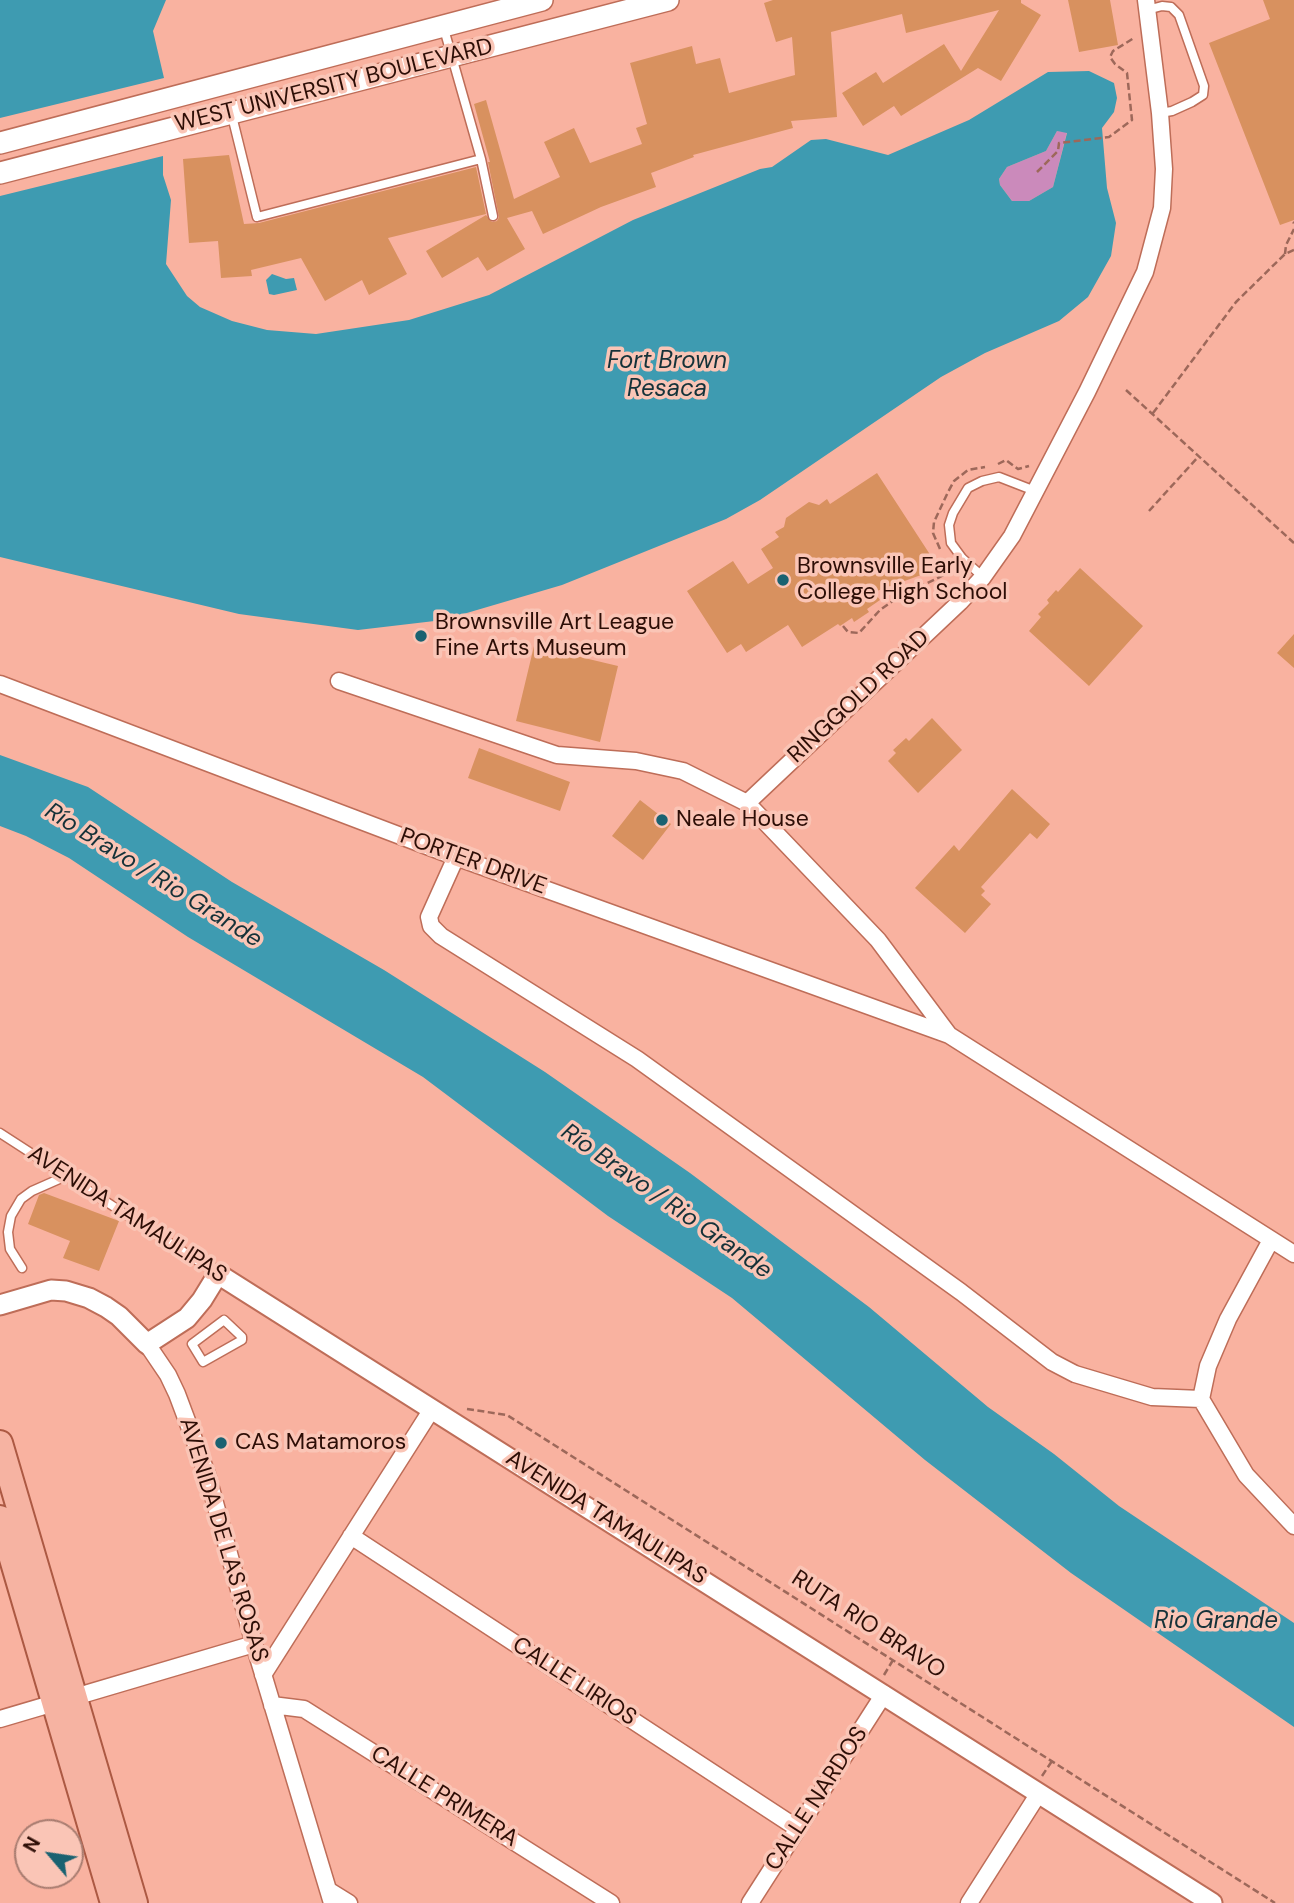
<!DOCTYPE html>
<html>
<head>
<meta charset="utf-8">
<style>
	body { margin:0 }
	#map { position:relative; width:1294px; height:1903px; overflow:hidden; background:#f9b2a0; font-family:"DM Sans",sans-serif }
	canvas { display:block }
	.north { position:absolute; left:14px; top:1819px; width:70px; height:70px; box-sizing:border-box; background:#fac5b6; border:2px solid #a87c70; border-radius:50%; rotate:299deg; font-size:19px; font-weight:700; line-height:28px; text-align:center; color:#2d0e06 }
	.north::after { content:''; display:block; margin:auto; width:24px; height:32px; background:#1a6271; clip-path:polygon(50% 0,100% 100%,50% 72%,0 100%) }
</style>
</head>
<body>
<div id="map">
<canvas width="1294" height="1903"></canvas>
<div class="north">N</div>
</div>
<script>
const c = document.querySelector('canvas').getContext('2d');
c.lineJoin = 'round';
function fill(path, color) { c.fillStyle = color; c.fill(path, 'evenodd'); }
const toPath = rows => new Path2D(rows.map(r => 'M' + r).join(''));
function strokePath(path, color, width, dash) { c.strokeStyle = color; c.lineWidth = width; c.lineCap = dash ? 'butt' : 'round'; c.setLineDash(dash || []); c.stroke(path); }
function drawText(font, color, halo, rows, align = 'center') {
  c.font = font + ' "DM Sans",sans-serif'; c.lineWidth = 7; c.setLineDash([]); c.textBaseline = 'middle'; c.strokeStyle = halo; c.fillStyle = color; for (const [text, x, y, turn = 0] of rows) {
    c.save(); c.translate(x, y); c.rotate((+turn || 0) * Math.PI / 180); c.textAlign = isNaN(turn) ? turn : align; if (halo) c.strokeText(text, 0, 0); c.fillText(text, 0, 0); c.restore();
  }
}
fill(toPath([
	[1057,131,1067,132,1053,187,1029,201,1013,202,1000,185,999,179,1007,167,1046,151]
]), '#cb8abb');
fill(toPath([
	[0,0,166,0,153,31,164,78,0,118],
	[1089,71,1114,83,1117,98,1114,112,1102,128,1107,188,1116,223,1111,256,1088,297,1059,321,985,353,941,377,760,500,726,519,562,585,443,620,358,630,239,614,0,557,0,196,163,156,163,175,171,200,166,264,187,296,200,307,232,321,267,330,316,334,409,320,489,295,633,220,760,169,772,167,811,140,826,139,888,155,969,120,1048,72],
	[1057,131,1067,133,1053,187,1029,201,1012,201,1000,185,999,179,1007,167,1046,151],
	[272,274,286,279,294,278,297,290,274,295,269,294,266,280],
	[0,755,88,787,232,882,384,970,545,1072,690,1173,869,1307,988,1407,1054,1454,1119,1506,1294,1623,1294,1727,1071,1573,925,1460,732,1298,608,1216,423,1077,188,937,69,858,26,836,0,826]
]), '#3e9bb1');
fill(toPath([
	[773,0,1021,0,1021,3,1041,15,1001,81,978,68,901,116,894,106,863,126,842,93,876,72,883,83,944,44,961,71,999,10,906,33,902,14,831,32,837,117,791,121,793,128,693,155,694,157,651,173,656,187,601,207,543,234,532,211,507,218,525,249,487,271,478,257,442,278,426,251,486,215,492,222,497,221,499,217,488,162,490,162,474,104,486,100,514,199,560,177,544,142,574,128,590,163,642,144,636,128,647,124,630,63,692,46,696,64,720,58,729,93,795,75,792,37,776,42,764,3],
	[1068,0,1110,0,1118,45,1079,52],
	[1263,0,1294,0,1294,220,1280,225,1209,43,1270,19],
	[229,155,244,224,259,223,476,167,486,214,388,238,407,274,369,295,362,280,325,301,301,258,251,270,252,276,221,278,218,241,189,243,183,159],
	[877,473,929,553,935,570,874,592,880,600,867,609,869,612,854,622,852,618,840,626,838,624,802,647,788,625,746,652,741,644,727,653,687,591,733,561,748,584,773,568,761,549,779,537,775,532,784,527,786,518,809,502,819,505,827,499,830,504],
	[1080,568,1143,626,1089,686,1029,631,1041,617,1038,614,1049,603,1047,600,1056,590,1058,592],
	[1294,634,1294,668,1277,653],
	[534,646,618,666,600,742,516,721],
	[932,718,962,750,918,793,888,761,896,753,893,750,906,738,909,741],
	[479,748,570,782,560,811,468,778],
	[1012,789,1050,824,1037,839,1030,833,981,887,985,891,981,895,991,904,965,933,915,888,954,845,959,851],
	[640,800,671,824,643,860,612,836],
	[44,1193,119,1221,99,1271,63,1258,70,1241,28,1224,39,1195]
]), '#d8915f');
const service = toPath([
	[1147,10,1162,6,1171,7,1179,15,1204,86,1203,95,1192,102,1172,111,1160,113],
	[444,29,481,159,493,216],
	[232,116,257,217,481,159],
	[983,577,962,558,951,543,949,525,953,513,968,488,982,481,999,477,1035,491],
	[0,1133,218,1274],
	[22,1268,10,1249,8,1232,11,1216,21,1199,32,1191,66,1176],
	[224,1320,242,1337,242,1340,203,1362,192,1344,224,1320]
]);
const minor = toPath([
	[339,681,557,755,636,761,683,771,747,803,960,602,983,577,1012,536,1087,392,1145,272,1162,208,1164,169,1160,113,1146,0],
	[0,684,456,857,949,1035],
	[747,803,878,940,949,1035,1294,1254],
	[456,857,429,917,431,926,441,936,637,1059,961,1292,1052,1362,1075,1374,1152,1397,1201,1399],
	[1271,1240,1228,1319,1208,1366,1201,1399,1246,1475,1294,1526],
	[147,1344,168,1375,177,1394,207,1474,254,1644,332,1903],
	[351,1536,797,1828],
	[263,1675,432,1409],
	[272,1705,304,1709,611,1903],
	[0,1719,254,1644],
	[328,1890,349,1903],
	[750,1903,884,1694],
	[969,1903,1039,1793]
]);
const tertiary = toPath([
	[0,1305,51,1290,66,1291,89,1298,106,1307,119,1316,147,1344,187,1318,202,1300,218,1274,1212,1903]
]);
const secondary = toPath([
	[0,143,542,0],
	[0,173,668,0]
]);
const primary = toPath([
	[0,1443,135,1903],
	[0,1518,113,1903]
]);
strokePath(service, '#be6d58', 11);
strokePath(minor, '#be6d58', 19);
strokePath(tertiary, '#be6d58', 23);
strokePath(secondary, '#be6d58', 24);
strokePath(primary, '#ac5943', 28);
strokePath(toPath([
	[1037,172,1058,151,1059,143,1109,137,1132,120,1127,73,1115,64,1110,57,1113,51,1134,38],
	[1293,222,1294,223],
	[1285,254,1286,245,1294,229],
	[1126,390,1294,543],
	[1153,413,1236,302,1285,254,1294,250],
	[998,464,1006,460,1018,469,1029,466],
	[1149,511,1199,456],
	[940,549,933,533,934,522,948,492,954,481,968,470,985,467],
	[892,583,897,598],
	[843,626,848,632,859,633,880,610,897,598,954,570],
	[467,1409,507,1415,1275,1903],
	[884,1675,893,1660],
	[1042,1776,1052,1761]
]), '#9d685a', 2.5, [7, 3.5]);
strokePath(service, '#fff', 8);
strokePath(minor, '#fff', 16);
strokePath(tertiary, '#fff', 19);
strokePath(secondary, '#fff', 21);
strokePath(primary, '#f6b3a2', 24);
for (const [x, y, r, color] of [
	[783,580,7,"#1a6271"],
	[421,636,7,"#1a6271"],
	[662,820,7,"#1a6271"],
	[221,1443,7,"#1a6271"]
]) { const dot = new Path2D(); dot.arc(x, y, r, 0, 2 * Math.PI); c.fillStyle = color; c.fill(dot); strokePath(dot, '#fac5b6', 2.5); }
drawText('23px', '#2d0e06', '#fac5b6', [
	["WEST UNIVERSITY BOULEVARD",334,86,-14],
	["RINGGOLD ROAD",859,697,-43],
	["PORTER DRIVE",473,862,20],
	["AVENIDA TAMAULIPAS",127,1215,33],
	["AVENIDA TAMAULIPAS",606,1518,32],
	["AVENIDA DE LAS ROSAS",223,1540,73],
	["RUTA RIO BRAVO",868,1625,33],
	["CALLE LIRIOS",574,1682,33],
	["CALLE PRIMERA",444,1797,32],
	["CALLE NARDOS",817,1799,-57]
]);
drawText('23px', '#2d0e06', '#fac5b6', [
	["Brownsville Early",797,567],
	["College High School",797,593],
	["Brownsville Art League",435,623],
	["Fine Arts Museum",435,649],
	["Neale House",676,820],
	["CAS Matamoros",235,1443]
], 'left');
drawText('italic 24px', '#153239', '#fac5b6', [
	["Fort Brown",667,362],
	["Resaca",667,390],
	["Río Bravo / Rio Grande",153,876,32],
	["Río Bravo / Rio Grande",666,1202,35],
	["Rio Grande",1216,1622]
]);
</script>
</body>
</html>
